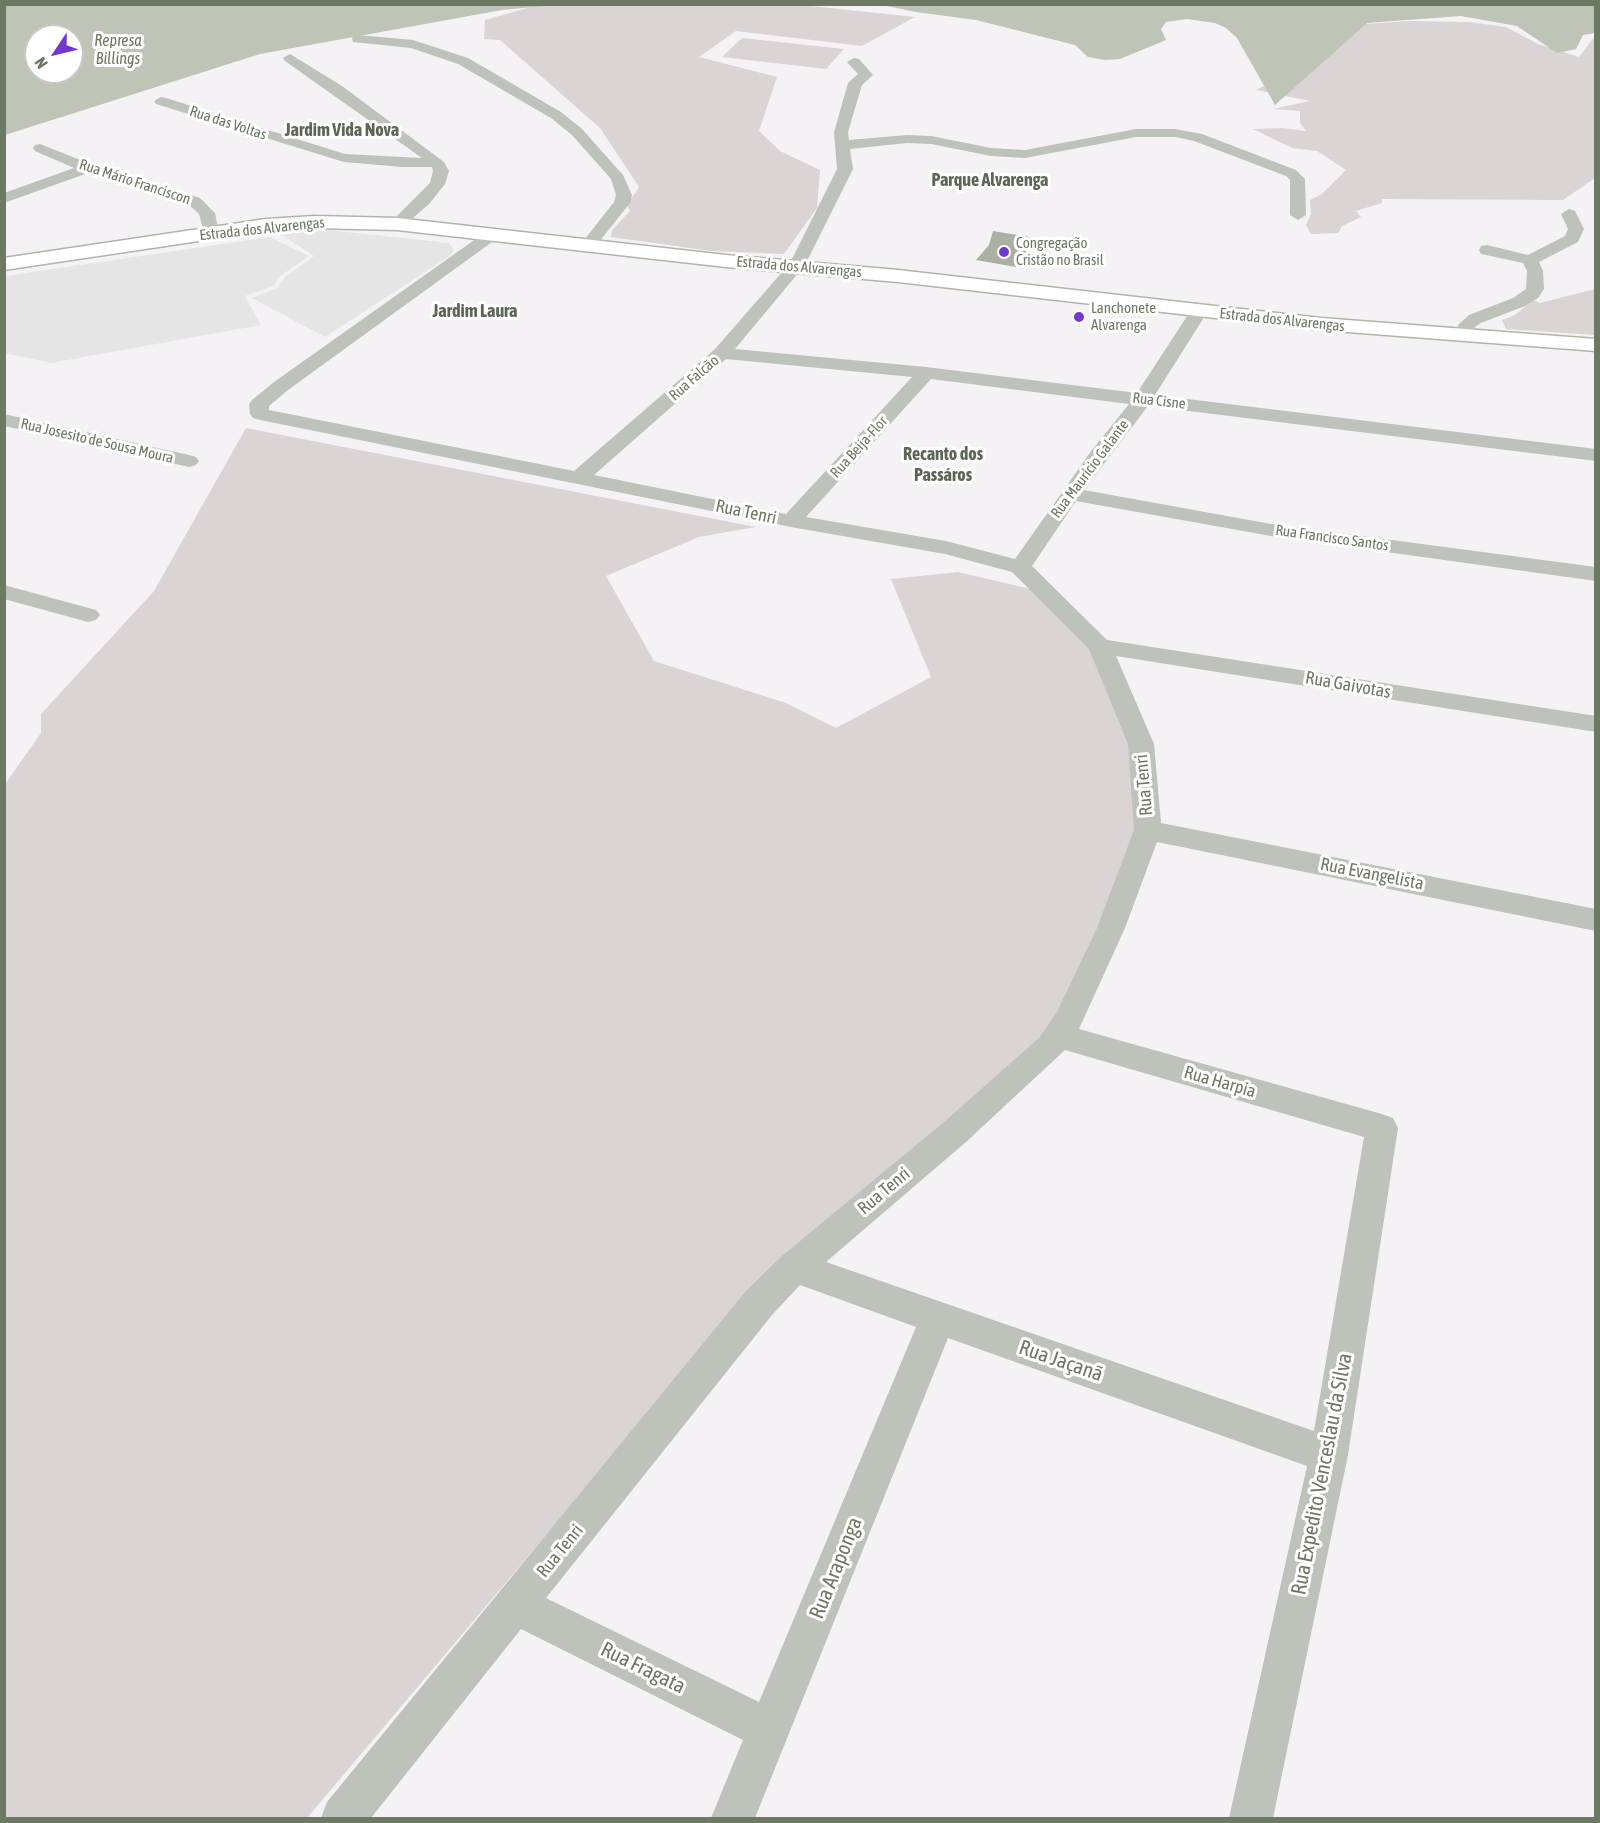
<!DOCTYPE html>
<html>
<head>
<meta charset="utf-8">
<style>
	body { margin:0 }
	#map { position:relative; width:1600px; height:1823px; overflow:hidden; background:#f5f2f5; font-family:"Asap Condensed",sans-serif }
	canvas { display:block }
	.frame { position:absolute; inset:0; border:6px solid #6c7a63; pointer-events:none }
	.north { position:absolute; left:24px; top:24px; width:60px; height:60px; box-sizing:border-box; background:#fff; border:2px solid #c4cac1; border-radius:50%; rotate:235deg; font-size:16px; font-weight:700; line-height:24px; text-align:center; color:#6c7a63 }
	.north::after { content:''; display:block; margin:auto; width:21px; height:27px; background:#7538cf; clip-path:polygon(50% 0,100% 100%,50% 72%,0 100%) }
</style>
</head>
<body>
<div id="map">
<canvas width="1600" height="1823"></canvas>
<div class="frame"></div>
<div class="north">N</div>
</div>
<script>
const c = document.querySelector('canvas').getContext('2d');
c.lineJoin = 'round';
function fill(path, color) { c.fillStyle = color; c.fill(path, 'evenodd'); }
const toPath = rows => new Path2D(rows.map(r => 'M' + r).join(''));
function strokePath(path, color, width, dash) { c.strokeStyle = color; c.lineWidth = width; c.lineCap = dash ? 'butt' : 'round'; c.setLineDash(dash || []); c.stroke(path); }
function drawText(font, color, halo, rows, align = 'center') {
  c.font = font + ' "Asap Condensed",sans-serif'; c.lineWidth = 6; c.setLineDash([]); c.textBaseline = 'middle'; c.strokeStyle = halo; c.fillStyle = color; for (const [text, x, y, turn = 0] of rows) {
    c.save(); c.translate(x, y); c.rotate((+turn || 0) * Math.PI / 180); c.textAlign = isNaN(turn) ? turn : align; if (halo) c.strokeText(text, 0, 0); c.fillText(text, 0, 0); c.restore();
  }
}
fill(toPath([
	[328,230,449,243,454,250,451,255,325,337,252,298,277,288,285,277,314,256,279,233],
	[270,237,309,256,279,277,274,286,245,296,261,325,51,363,5,353,5,276]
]), '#e6e5e5');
fill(toPath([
	[792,4,915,17,862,46,736,31,699,57,777,77,759,131,780,151,820,170,817,208,784,254,711,251,611,237,612,230,630,211,627,205,639,187,600,128,500,40,484,39,485,20,531,7,555,5],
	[1409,21,1469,22,1506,27,1538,44,1579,57,1595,36,1595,178,1563,200,1382,199,1382,203,1356,211,1361,217,1342,226,1338,233,1311,234,1306,225,1311,214,1310,200,1322,194,1346,170,1317,151,1292,148,1253,129,1282,128,1306,131,1300,123,1300,111,1273,109,1310,101,1256,90,1279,78,1335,26],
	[742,38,844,49,826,69,722,57],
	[1595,289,1595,335,1506,329,1502,320,1515,315,1533,300,1540,303],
	[246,428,756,527,699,537,606,576,654,661,786,703,836,728,931,677,891,579,958,572,1039,591,1092,648,1135,761,1140,830,1105,925,1046,1036,934,1133,769,1271,307,1818,5,1818,5,784,41,733,41,714,154,591]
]), '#dbd4d5');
fill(toPath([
	[1595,4,1595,33,1583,35,1576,49,1557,53,1517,26,1461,16,1367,23,1275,105,1237,38,1226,28,1215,23,1187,19,1166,22,1161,29,1166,40,1120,59,1105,60,1088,57,1075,45,976,20,916,12,882,5],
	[5,5,555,5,502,10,260,54,5,135],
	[36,36,72,36,72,72,36,72]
]), '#bec4b6');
fill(toPath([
	[993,231,1035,238,1016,267,976,260,989,245]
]), '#aab1a4');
const primary = toPath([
	[315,216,397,218,726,255,898,270,1321,318,1596,339,1596,351,1321,330,898,282,726,267,397,230,315,228,266,231,4,270,4,258,266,219,315,216]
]);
strokePath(primary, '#b0b5ac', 3);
fill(toPath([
	[358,35,413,40,468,58,561,112,582,129,623,175,632,195,630,203,595,247,583,247,581,244,614,202,616,195,611,179,572,135,551,118,458,64,411,48,353,42,352,39,353,36,358,35],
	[290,54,342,86,444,162,449,171,445,184,430,203,403,227,391,227,389,224,430,183,433,171,432,167,402,167,344,162,156,104,154,101,161,97,166,98,345,154,422,158,285,61,283,58,290,54],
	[854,58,859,59,873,75,862,85,848,132,849,140,907,135,931,136,991,148,1025,150,1136,129,1175,129,1202,134,1296,170,1305,179,1306,215,1298,220,1290,215,1290,180,1286,176,1194,141,1175,137,1136,137,1025,158,991,156,931,144,907,143,850,149,853,169,805,265,735,349,926,367,1137,393,1193,307,1199,306,1205,307,1208,311,1155,395,1596,449,1596,461,1148,406,1084,490,1271,524,1596,567,1596,581,1271,536,1076,501,1032,566,1107,640,1596,716,1596,732,1116,656,1154,744,1161,823,1596,909,1596,931,1157,842,1125,928,1079,1029,1382,1114,1393,1118,1398,1128,1348,1455,1273,1818,1229,1818,1307,1466,948,1338,755,1818,711,1818,743,1740,521,1629,371,1818,321,1818,327,1802,746,1291,782,1256,944,1122,1039,1038,1057,1012,1097,928,1134,830,1128,744,1089,649,1012,572,945,554,791,527,260,420,253,418,250,414,249,404,252,400,274,382,487,231,493,229,501,234,499,237,288,390,269,406,269,410,574,471,715,349,790,263,837,169,834,132,848,83,858,74,847,62,854,58],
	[726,359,912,377,786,514,594,475,726,359],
	[931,379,1129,404,1092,450,1015,559,946,541,806,517,931,379],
	[1065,1050,1364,1137,1314,1431,826,1262,966,1142,1065,1050],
	[800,1285,916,1327,759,1702,546,1598,772,1315,800,1285],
	[40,144,93,165,200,198,215,213,219,233,211,238,205,236,199,214,188,204,88,173,4,203,4,193,74,168,35,151,33,148,35,145,40,144],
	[1569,209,1575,211,1584,229,1578,242,1539,262,1543,271,1544,289,1538,298,1525,306,1481,323,1475,327,1468,339,1456,339,1453,335,1459,324,1469,315,1513,298,1526,289,1527,271,1523,263,1481,254,1479,250,1481,246,1487,245,1528,255,1565,236,1568,229,1561,214,1569,209],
	[4,414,189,455,196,457,199,461,196,465,189,467,4,426,4,414],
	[4,585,96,610,100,615,96,620,88,622,4,599,4,585]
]), '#bdc2ba');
fill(primary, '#fff');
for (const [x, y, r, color] of [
	[1004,252,6,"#7538cf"],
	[1079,317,6,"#7538cf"]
]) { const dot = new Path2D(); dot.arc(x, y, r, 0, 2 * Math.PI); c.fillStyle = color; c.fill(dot); strokePath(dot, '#fff', 2); }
drawText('15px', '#6c7a63', '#fff', [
	["Rua das Voltas",228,123,18],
	["Rua Mário Franciscon",135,182,18],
	["Estrada dos Alvarengas",262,229,-6],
	["Estrada dos Alvarengas",799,267,5],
	["Estrada dos Alvarengas",1282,320,6],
	["Rua Falcão",694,378,-41],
	["Rua Cisne",1159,401,7],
	["Rua Josesito de Sousa Moura",97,441,13],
	["Rua Beija-Flor",859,447,-48],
	["Rua Maurício Galante",1090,469,-53],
	["Rua Francisco Santos",1332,538,8]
]);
drawText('15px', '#6c7a63', '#fff', [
	["Congregação",1016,243],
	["Cristão no Brasil",1016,260],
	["Lanchonete",1091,308],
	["Alvarenga",1091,325]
], 'left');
drawText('italic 16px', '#6c765e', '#fff', [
	["Represa",118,41],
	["Billings",118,59]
]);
drawText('bold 18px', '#5b6654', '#fff', [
	["Jardim Vida Nova",342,130],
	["Parque Alvarenga",990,180],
	["Jardim Laura",475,311],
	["Recanto dos",943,454],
	["Passáros",943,475]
]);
drawText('18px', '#6c7a63', '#fff', [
	["Rua Tenri",746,512,12],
	["Rua Gaivotas",1348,685,10],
	["Rua Tenri",1144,785,-95],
	["Rua Evangelista",1372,874,11],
	["Rua Harpia",1220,1082,16],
	["Rua Tenri",884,1191,-40],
	["Rua Tenri",560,1551,-51]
]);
drawText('21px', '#6c7a63', '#fff', [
	["Rua Jaçanã",1061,1361,19],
	["Rua Expedito Venceslau da Silva",1322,1474,-79],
	["Rua Araponga",836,1568,-68],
	["Rua Fragata",643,1668,26]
]);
</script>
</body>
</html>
